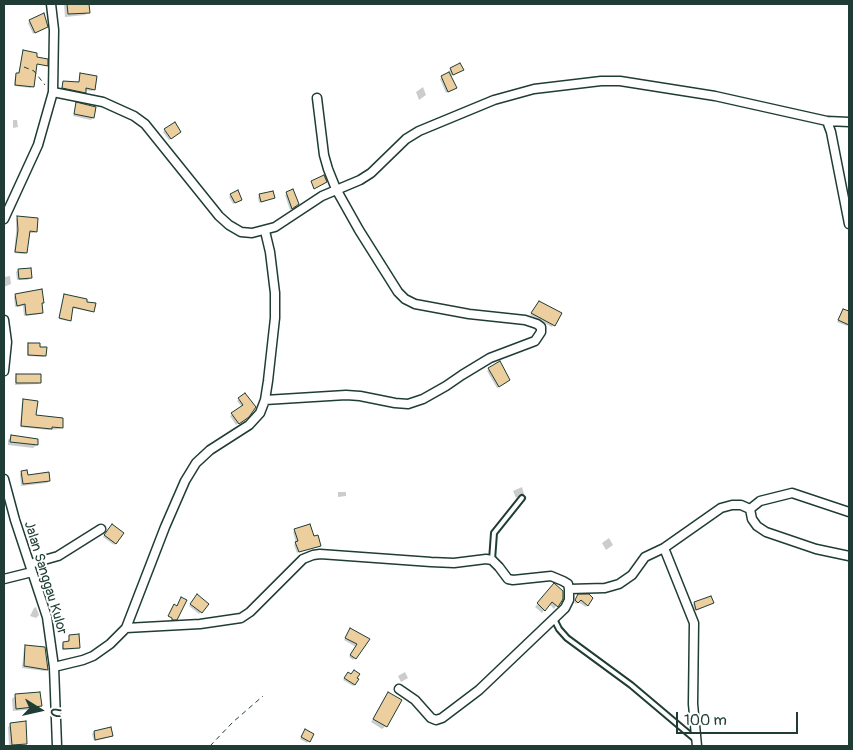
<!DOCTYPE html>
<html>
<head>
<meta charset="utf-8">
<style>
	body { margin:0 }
	#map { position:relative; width:853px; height:750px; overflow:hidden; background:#fff; font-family:Pangolin,sans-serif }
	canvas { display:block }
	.frame { position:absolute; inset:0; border:5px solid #1f3d34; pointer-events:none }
	.north { position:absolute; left:15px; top:685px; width:50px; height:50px; -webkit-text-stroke:4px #fff; paint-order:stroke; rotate:100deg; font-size:14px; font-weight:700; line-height:20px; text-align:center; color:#1f3d34 }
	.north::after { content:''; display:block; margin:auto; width:18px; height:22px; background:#1f3d34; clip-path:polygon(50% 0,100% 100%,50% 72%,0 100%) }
	.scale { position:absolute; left:676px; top:712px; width:122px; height:22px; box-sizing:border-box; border:2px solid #1f3d34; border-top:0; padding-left:6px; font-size:15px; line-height:18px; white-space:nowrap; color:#1f3d34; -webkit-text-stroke:4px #fff; paint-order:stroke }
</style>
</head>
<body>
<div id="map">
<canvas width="853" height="750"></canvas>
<div class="frame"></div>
<div class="north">U</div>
<div class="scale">100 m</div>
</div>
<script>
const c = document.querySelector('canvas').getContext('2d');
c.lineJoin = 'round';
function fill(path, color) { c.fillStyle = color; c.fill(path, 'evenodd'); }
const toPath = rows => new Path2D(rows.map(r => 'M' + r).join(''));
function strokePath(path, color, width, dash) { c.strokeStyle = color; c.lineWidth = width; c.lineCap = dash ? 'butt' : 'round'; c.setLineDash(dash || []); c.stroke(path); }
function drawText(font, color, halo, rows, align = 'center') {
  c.font = font + ' Pangolin,sans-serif'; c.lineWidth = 4; c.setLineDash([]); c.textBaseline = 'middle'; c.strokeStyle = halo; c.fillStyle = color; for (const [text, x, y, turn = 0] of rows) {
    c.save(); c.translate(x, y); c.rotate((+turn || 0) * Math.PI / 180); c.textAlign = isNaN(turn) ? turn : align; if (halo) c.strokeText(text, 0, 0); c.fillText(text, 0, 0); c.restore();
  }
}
fill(toPath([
	[64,4,88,4,88,12,85,15,65,17],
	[30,21,45,28,33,34,28,23],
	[24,52,31,62,31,65,45,67,36,66,31,88,14,86,15,76,18,74],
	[451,69,462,70,450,77,455,88,446,93,440,79,450,73,449,71],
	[81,74,94,89,92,91,85,90,83,94,61,89,63,82,78,84],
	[423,87,426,95,419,100,416,92],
	[77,104,93,118,91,120,73,116],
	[13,120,17,120,18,127,13,128],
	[165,130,178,133,169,140,163,132],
	[287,194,296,206,290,210,285,195],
	[231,195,241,200,233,204,229,197],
	[259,196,273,198,259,203,258,197],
	[18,217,36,231,34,233,29,233,26,253,24,254,14,253,16,233,16,219],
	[18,270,30,278,28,280,17,280,16,272],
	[10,276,11,284,4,287,4,277],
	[16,295,41,304,42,313,40,314,24,316,23,306,15,307,14,297],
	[64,295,93,311,92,312,72,308,68,321,59,319],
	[537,304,560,314,552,327,530,315],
	[843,310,849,312,849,324,847,326,837,322],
	[29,344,38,348,45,355,44,357,27,356,27,345],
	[489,369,507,382,497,388,487,371],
	[17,375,40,382,38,384,15,385,15,377],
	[244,395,245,419,236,425,230,416,242,407,237,401],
	[23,400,35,416,62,427,60,429,49,430,20,427,22,402],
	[12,436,37,445,33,448,8,445,8,440],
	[22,472,27,476,49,481,47,483,21,486,20,474],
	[522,487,524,494,516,498,513,491],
	[338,492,346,492,346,496,338,497],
	[110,527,115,543,114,545,103,537],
	[295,531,313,538,319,545,297,553,294,545,296,543,293,532],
	[609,538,613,545,606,550,602,543],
	[551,588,562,598,554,609,549,604,542,613,535,607],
	[579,596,587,605,586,607,578,602,576,604,574,602],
	[195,598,201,612,199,614,189,606],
	[694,603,712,603,695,611,693,605],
	[36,607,39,615,36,618,30,616,34,608],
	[349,632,368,640,353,660,349,657,356,647,344,640],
	[69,636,79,648,77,649,62,650,62,644,68,643],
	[26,646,47,669,45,671,22,668,24,648],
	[405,672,408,678,401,682,398,676],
	[346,675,355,684,353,686,343,680],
	[15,696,40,706,37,709,13,711,12,699],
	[385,697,386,726,382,729,371,722],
	[11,724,26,743,23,746,9,746,8,727],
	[94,732,112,735,110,737,94,741,92,734],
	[304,732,313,734,307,743,300,739]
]), '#0003');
const building = toPath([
	[67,4,89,4,90,13,68,14,67,4],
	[44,13,48,27,35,33,29,20,44,13],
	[23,50,37,53,37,57,48,59,48,66,37,64,34,87,15,85,16,73,19,73,23,50],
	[460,63,464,70,453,75,450,68,460,63],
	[449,72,457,88,448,92,441,76,449,72],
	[80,73,97,76,95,90,86,88,86,93,62,88,63,81,79,82,80,73],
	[76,102,96,107,94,118,74,114,76,102],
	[175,122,181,132,171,139,164,129,175,122],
	[324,175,327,182,314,189,311,181,324,175],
	[293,189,299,204,292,209,286,192,293,189],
	[238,190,242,200,235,203,230,194,238,190],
	[273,191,275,198,261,202,259,194,273,191],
	[17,216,38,218,37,232,30,231,27,253,15,252,18,230,17,216],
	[31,268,32,278,19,279,18,269,31,268],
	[42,289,44,303,42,303,43,313,26,315,25,304,17,306,15,294,42,289],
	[64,294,87,299,87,302,96,303,94,312,73,307,71,321,59,318,64,294],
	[539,301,562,313,555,326,531,313,539,301],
	[843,309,849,311,849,325,838,320,843,309],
	[28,343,40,343,40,347,47,347,46,356,28,355,28,343],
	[500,361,510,380,499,387,488,368,500,361],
	[16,374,41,374,41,383,16,383,16,374],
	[245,393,256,407,249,417,239,424,231,413,243,405,238,398,245,393],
	[23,399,38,401,36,415,63,418,63,428,52,427,52,429,21,426,23,399],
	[11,435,38,439,38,445,10,442,11,435],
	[27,470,28,475,49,472,50,481,23,484,21,471,27,470],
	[112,524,124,533,116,544,104,535,112,524],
	[310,524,314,536,318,535,321,546,299,552,295,542,298,541,294,529,310,524],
	[554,583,563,591,563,599,558,607,552,602,545,611,537,603,554,583],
	[197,594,209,604,202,613,190,604,197,594],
	[578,594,589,594,593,598,588,606,581,600,578,603,575,600,578,594],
	[711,596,714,603,696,610,694,602,711,596],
	[181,597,187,600,177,620,172,620,172,618,168,616,174,604,177,606,181,597],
	[350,628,370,639,356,659,350,655,357,644,345,638,350,628],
	[79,634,80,648,63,649,63,642,69,641,69,635,79,634],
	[25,645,45,647,48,670,24,666,25,645],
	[354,670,360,674,357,678,359,679,355,685,344,678,348,672,351,674,354,670],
	[40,692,42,706,16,709,15,694,40,692],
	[388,692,402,700,387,727,373,719,388,692],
	[26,721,27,744,12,745,10,723,26,721],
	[111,727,113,736,95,740,94,731,111,727],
	[305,729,314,734,310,742,301,737,305,729]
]);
fill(building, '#ecce9f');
strokePath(building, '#1f3d34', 1);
const service = toPath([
	[492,560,494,533,522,498],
	[554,619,559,629,567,638,631,685,695,739]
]);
const minor = toPath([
	[53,92,103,102,134,116,145,124,219,216,229,225,241,232,252,233,275,227,322,196,360,180,371,173,406,139,419,131,494,100,534,89,601,81,620,81,715,96,827,121,849,122],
	[827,121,831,132,849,224],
	[4,219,38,145,53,92,54,30,51,4],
	[4,320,7,342,4,371],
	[265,400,346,395,360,396,395,403,408,404,423,399,446,386,462,375,490,358,535,341,541,332,541,327,537,324,525,320,469,314,415,304,405,299,398,292,359,230,336,189,328,169,324,155,317,98],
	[4,479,15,520,47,617,54,667,57,746],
	[750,509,752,519,757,526,766,532,816,549,849,556],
	[750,509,760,501,792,493,849,512],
	[664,548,721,508,732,505,741,505,750,509],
	[30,564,58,556,101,529],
	[4,579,32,572],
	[126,628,200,624,241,618,250,612,303,559,313,555,320,554,431,562,454,563,486,559,492,560,499,567,508,579,513,580,551,576,563,581,568,584,569,589,605,588,619,584,632,575,645,557,664,548,694,623,693,704,697,746],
	[54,667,83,660,93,656,110,644,126,628,165,527,185,481,196,463,210,450,249,425,260,413,265,400,268,381,275,318,275,293,270,252,265,231],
	[399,689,415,700,431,718,436,720,442,718,479,690,565,608,569,600,569,589]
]);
strokePath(service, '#1f3d34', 8);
strokePath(minor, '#1f3d34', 11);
strokePath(toPath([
	[24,67,34,71,45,85],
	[210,746,233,722,263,696]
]), '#1f3d34', 1, [5, 4]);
strokePath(service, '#fff', 4);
strokePath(minor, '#fff', 8);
drawText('14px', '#1f3d34', '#fff', [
	["Jalan Sanggau Kulor",45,578,73]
]);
</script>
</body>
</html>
